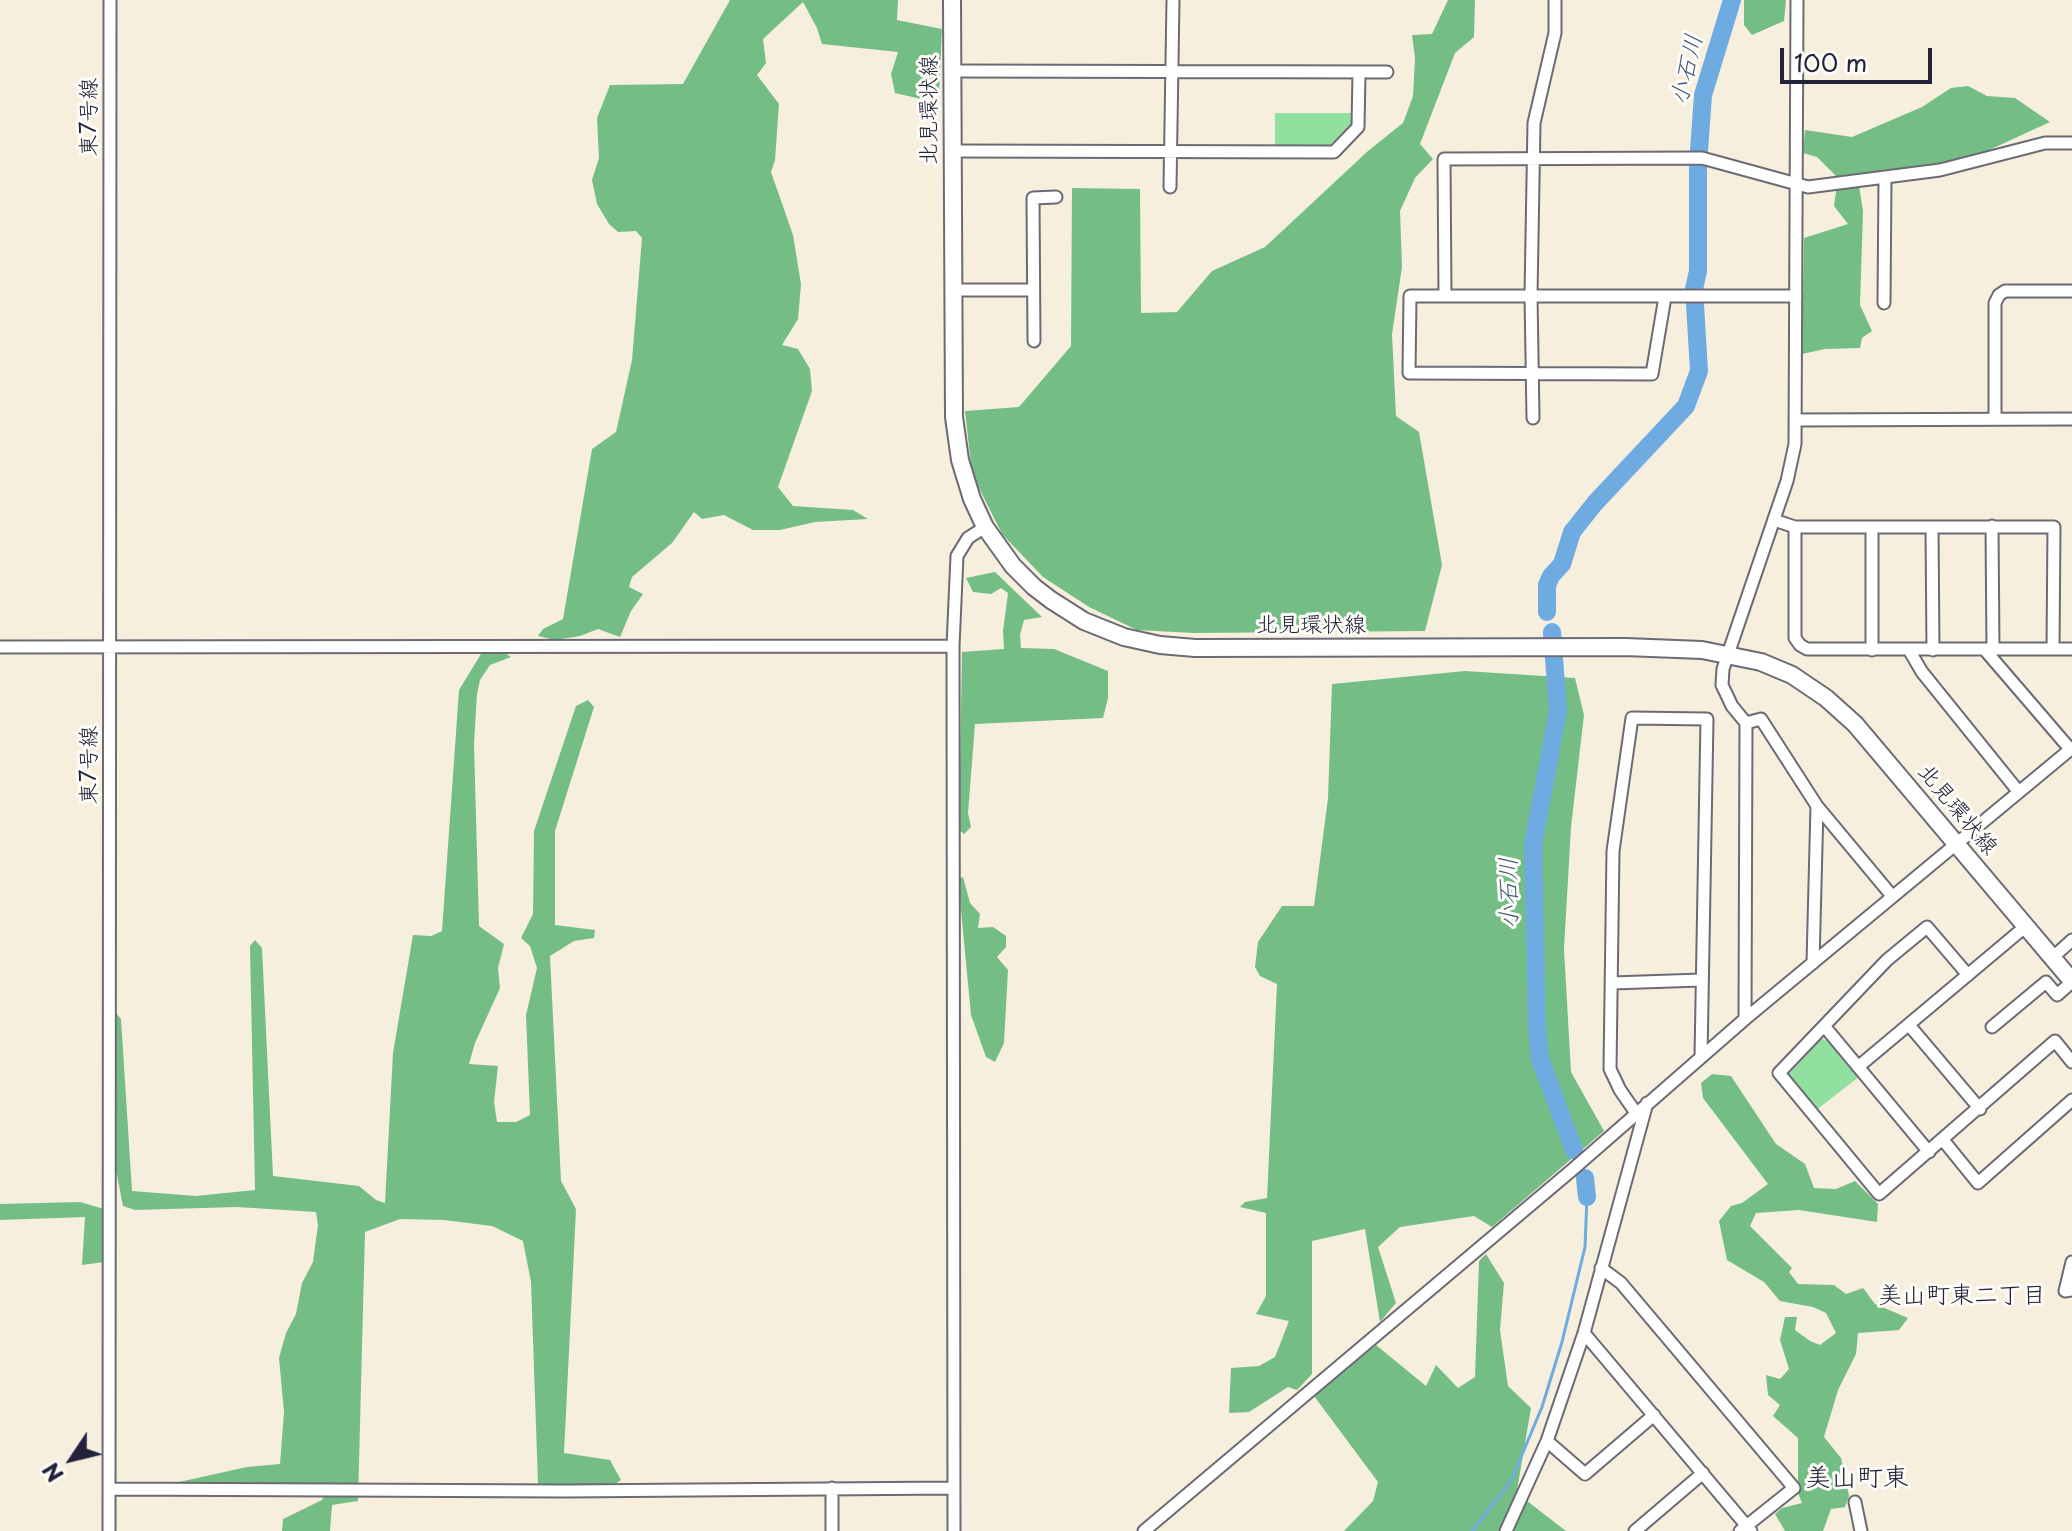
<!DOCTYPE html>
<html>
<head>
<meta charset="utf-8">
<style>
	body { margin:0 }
	#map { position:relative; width:2072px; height:1531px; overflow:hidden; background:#f6efdd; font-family:"Playpen Sans",sans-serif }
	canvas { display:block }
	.north { position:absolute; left:32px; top:1419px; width:80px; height:80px; -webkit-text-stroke:6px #fdfcf7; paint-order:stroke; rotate:235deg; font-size:22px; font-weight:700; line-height:32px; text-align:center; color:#22223b }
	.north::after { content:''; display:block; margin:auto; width:28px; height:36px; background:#22223b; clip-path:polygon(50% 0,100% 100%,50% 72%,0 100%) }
	.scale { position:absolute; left:1780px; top:48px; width:152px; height:36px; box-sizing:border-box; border:4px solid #22223b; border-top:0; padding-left:10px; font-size:24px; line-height:28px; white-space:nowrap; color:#22223b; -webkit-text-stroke:6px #fdfcf7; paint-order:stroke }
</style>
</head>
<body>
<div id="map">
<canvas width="2072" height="1531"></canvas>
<div class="north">N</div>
<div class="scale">100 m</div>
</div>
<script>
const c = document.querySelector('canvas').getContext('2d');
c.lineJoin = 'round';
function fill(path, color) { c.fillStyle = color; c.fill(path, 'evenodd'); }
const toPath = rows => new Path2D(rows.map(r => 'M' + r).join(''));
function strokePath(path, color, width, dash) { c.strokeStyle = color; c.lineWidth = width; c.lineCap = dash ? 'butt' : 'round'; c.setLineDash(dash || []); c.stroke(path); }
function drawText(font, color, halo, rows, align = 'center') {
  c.font = font + ' "Playpen Sans","Klee One",sans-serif'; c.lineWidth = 6; c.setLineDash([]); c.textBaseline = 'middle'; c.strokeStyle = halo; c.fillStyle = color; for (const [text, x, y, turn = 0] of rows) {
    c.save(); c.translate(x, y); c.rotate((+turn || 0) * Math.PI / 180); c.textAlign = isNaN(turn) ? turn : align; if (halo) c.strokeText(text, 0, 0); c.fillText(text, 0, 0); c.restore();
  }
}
fill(toPath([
	[1275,113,1352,113,1351,124,1329,146,1275,146],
	[1821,1039,1829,1040,1860,1076,1815,1111,1789,1081,1789,1074]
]), '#91e09f');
fill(toPath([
	[730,0,898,0,897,20,942,29,939,93,921,99,895,93,891,74,898,52,822,44,817,28,803,2,763,39,766,63,757,75,779,104,775,160,771,172,793,235,801,284,798,319,782,345,798,349,810,369,812,391,778,487,793,506,853,510,868,519,815,522,780,530,753,530,724,515,702,519,694,512,672,543,632,577,629,587,643,594,631,611,620,637,598,629,580,636,555,640,538,636,543,629,563,619,592,449,616,432,632,360,642,238,636,231,618,232,609,224,597,204,592,180,599,158,597,118,610,85,683,84],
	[1448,0,1475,0,1474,37,1455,53,1420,144,1433,159,1415,178,1400,211,1402,267,1392,334,1396,416,1419,432,1442,565,1425,631,1194,633,1137,630,1089,607,1043,577,1002,534,972,474,965,411,1019,407,1071,346,1072,188,1140,189,1141,313,1177,312,1212,271,1265,247,1368,151,1403,123,1413,96,1415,58,1412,35,1432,34],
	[1744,0,1786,0,1784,21,1752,35,1744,25],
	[1968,86,1987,96,2015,98,2050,122,1976,156,1940,167,1858,179,1863,211,1860,305,1872,331,1862,338,1860,348,1825,349,1802,354,1804,238,1848,224,1834,206,1838,178,1817,157,1803,153,1805,130,1852,137,1922,107,1951,88],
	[995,572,1042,617,1024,620,1020,635,1021,648,1054,649,1108,671,1108,698,1103,718,975,724,968,813,971,827,964,834,959,830,962,652,1004,649,1003,631,1008,593,1001,588,991,594,973,592,966,578],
	[503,652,511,657,490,665,480,680,477,694,474,744,479,926,504,944,498,968,500,988,475,1043,469,1064,498,1066,494,1102,497,1122,516,1122,530,1115,526,1015,537,968,530,946,521,938,533,914,534,831,576,706,588,700,594,707,555,831,555,925,595,930,594,938,574,941,550,956,561,1181,576,1209,564,1453,610,1460,621,1480,612,1486,538,1484,531,1282,523,1241,492,1226,444,1220,400,1219,365,1232,358,1501,332,1505,330,1531,282,1531,283,1519,322,1500,326,1491,183,1487,179,1482,247,1467,280,1464,284,1412,279,1358,286,1333,296,1314,302,1283,313,1262,318,1225,316,1212,237,1207,135,1210,123,1206,113,1155,114,1027,116,1013,121,1019,132,1191,196,1196,255,1190,250,946,255,940,262,948,273,1176,359,1186,376,1200,385,1203,393,1053,413,935,431,936,442,931,459,690,481,654],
	[1465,671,1575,678,1584,715,1571,827,1564,949,1571,1072,1604,1131,1492,1227,1474,1216,1400,1227,1378,1247,1396,1303,1380,1322,1365,1229,1312,1241,1312,1374,1297,1390,1288,1387,1249,1412,1229,1413,1231,1368,1259,1366,1275,1357,1289,1321,1256,1314,1266,1296,1266,1213,1240,1207,1245,1202,1267,1198,1277,984,1260,976,1255,967,1258,942,1282,906,1314,906,1328,798,1332,684],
	[963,877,970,903,980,914,978,928,993,927,1006,936,1006,947,997,957,1008,970,1004,1043,995,1062,986,1057,971,1015,958,879],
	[1712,1074,1731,1076,1776,1144,1805,1164,1814,1188,1836,1189,1855,1181,1878,1204,1877,1222,1799,1210,1756,1213,1750,1226,1792,1268,1789,1272,1798,1284,1834,1285,1846,1294,1863,1288,1875,1304,1908,1318,1899,1330,1858,1333,1856,1354,1838,1390,1824,1437,1841,1458,1849,1496,1845,1507,1831,1509,1823,1531,1785,1531,1775,1514,1782,1508,1802,1503,1798,1493,1798,1438,1773,1416,1780,1405,1768,1395,1766,1375,1780,1379,1789,1369,1780,1340,1785,1317,1797,1317,1795,1330,1810,1341,1820,1345,1836,1333,1826,1313,1813,1307,1780,1301,1764,1282,1727,1260,1719,1221,1731,1206,1742,1203,1768,1184,1703,1098,1701,1083],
	[80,1202,104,1209,104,1262,82,1265,85,1217,0,1220,0,1204],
	[1486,1254,1504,1283,1500,1330,1508,1386,1531,1408,1516,1496,1527,1501,1566,1531,1344,1531,1373,1501,1378,1482,1314,1396,1376,1345,1426,1386,1436,1365,1458,1388,1475,1377,1479,1261]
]), '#74be86');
strokePath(toPath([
	[1472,1531,1511,1481,1542,1407,1562,1342,1585,1247,1587,1197]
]), '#6eabe0', 3);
strokePath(toPath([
	[1699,151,1703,95,1732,0],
	[1694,289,1698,271,1698,164],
	[1547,612,1547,585,1551,576,1562,564,1572,532,1595,503,1686,406,1699,371,1695,304],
	[1552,632,1558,711,1533,844,1537,1029,1540,1059,1574,1150],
	[1585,1178,1587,1197]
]), '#6eabe0', 18);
const minor = toPath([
	[952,71,1387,72],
	[953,151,1334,152,1358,127,1359,73],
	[1170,187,1173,0],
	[953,290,1033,290],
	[1445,296,1444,159,1702,158,1808,187,1940,170,2045,143,2072,143],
	[1665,297,1652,374,1409,373,1410,296,1796,296],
	[1884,303,1885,178],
	[1034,341,1033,198,1056,197],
	[1533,418,1531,295,1534,123,1555,33,1555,0],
	[1995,418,1995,303,1999,295,2005,291,2072,291],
	[1795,420,2072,419],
	[1774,520,1795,527,1795,638,1800,645,1807,649,2072,649],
	[1992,526,1993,650],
	[1795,527,2054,527,2053,649],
	[1872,527,1872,650],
	[1932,527,1933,650],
	[0,647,953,646],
	[1909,650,1922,672,2018,791],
	[1985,650,2070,749],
	[1746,723,1761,719,1817,806,1892,896],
	[2052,958,2072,940],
	[1813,963,1817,806],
	[1968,975,1927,927,1887,960,1779,1073,1879,1194,2055,1041,2072,1062],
	[1612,983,1701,980],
	[1745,1019,1746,723,1732,706,1722,685,1723,669,1787,481,1795,444,1797,0],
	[1909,1025,1980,1109],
	[1825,1027,1929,1152],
	[1992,1027,2046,982,2057,995,2072,982],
	[1858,1067,2026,926],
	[1636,1113,1620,1090,1610,1069,1613,851,1632,718,1707,719,1701,1057],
	[1943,1140,1978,1183,2072,1100],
	[2072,1262,2065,1291,2072,1290],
	[1601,1268,1621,1283,1794,1488,1740,1531],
	[1584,1333,1751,1531],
	[1547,1441,1585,1474,1654,1415],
	[109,1489,565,1491,953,1488],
	[1855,1502,1861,1531],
	[109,1531,110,0],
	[832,1531,832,1488],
	[954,1531,953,646,957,556,968,538,985,527],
	[1144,1531,1572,1170,1745,1019,2072,748],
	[1506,1531,1547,1441,1584,1333,1647,1103],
	[1635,1531,1703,1473]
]);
const secondary = toPath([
	[952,0,954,417,960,460,972,499,985,527,1013,566,1034,587,1051,600,1084,621,1124,637,1160,645,1195,648,1625,647,1702,650,1761,662,1792,675,1826,698,1855,724,2072,981]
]);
strokePath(minor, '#6c6a74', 15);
strokePath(secondary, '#6c6a74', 20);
strokePath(minor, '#fff', 11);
strokePath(secondary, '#fff', 16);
drawText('22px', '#22223b', '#fdfcf7', [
	["北見環状線",930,110,-90],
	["東7号線",90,117,-90],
	["北見環状線",1311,626],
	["東7号線",90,765,-90],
	["北見環状線",1957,810,50]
]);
drawText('italic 24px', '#40597d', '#fdfcf7', [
	["小石川",1688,70,-77],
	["小石川",1510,893,-91]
]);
drawText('24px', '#22223b', '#fdfcf7', [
	["美山町東二丁目",1962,1296]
]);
drawText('26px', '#22223b', '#fdfcf7', [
	["美山町東",1857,1479]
]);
</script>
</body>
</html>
